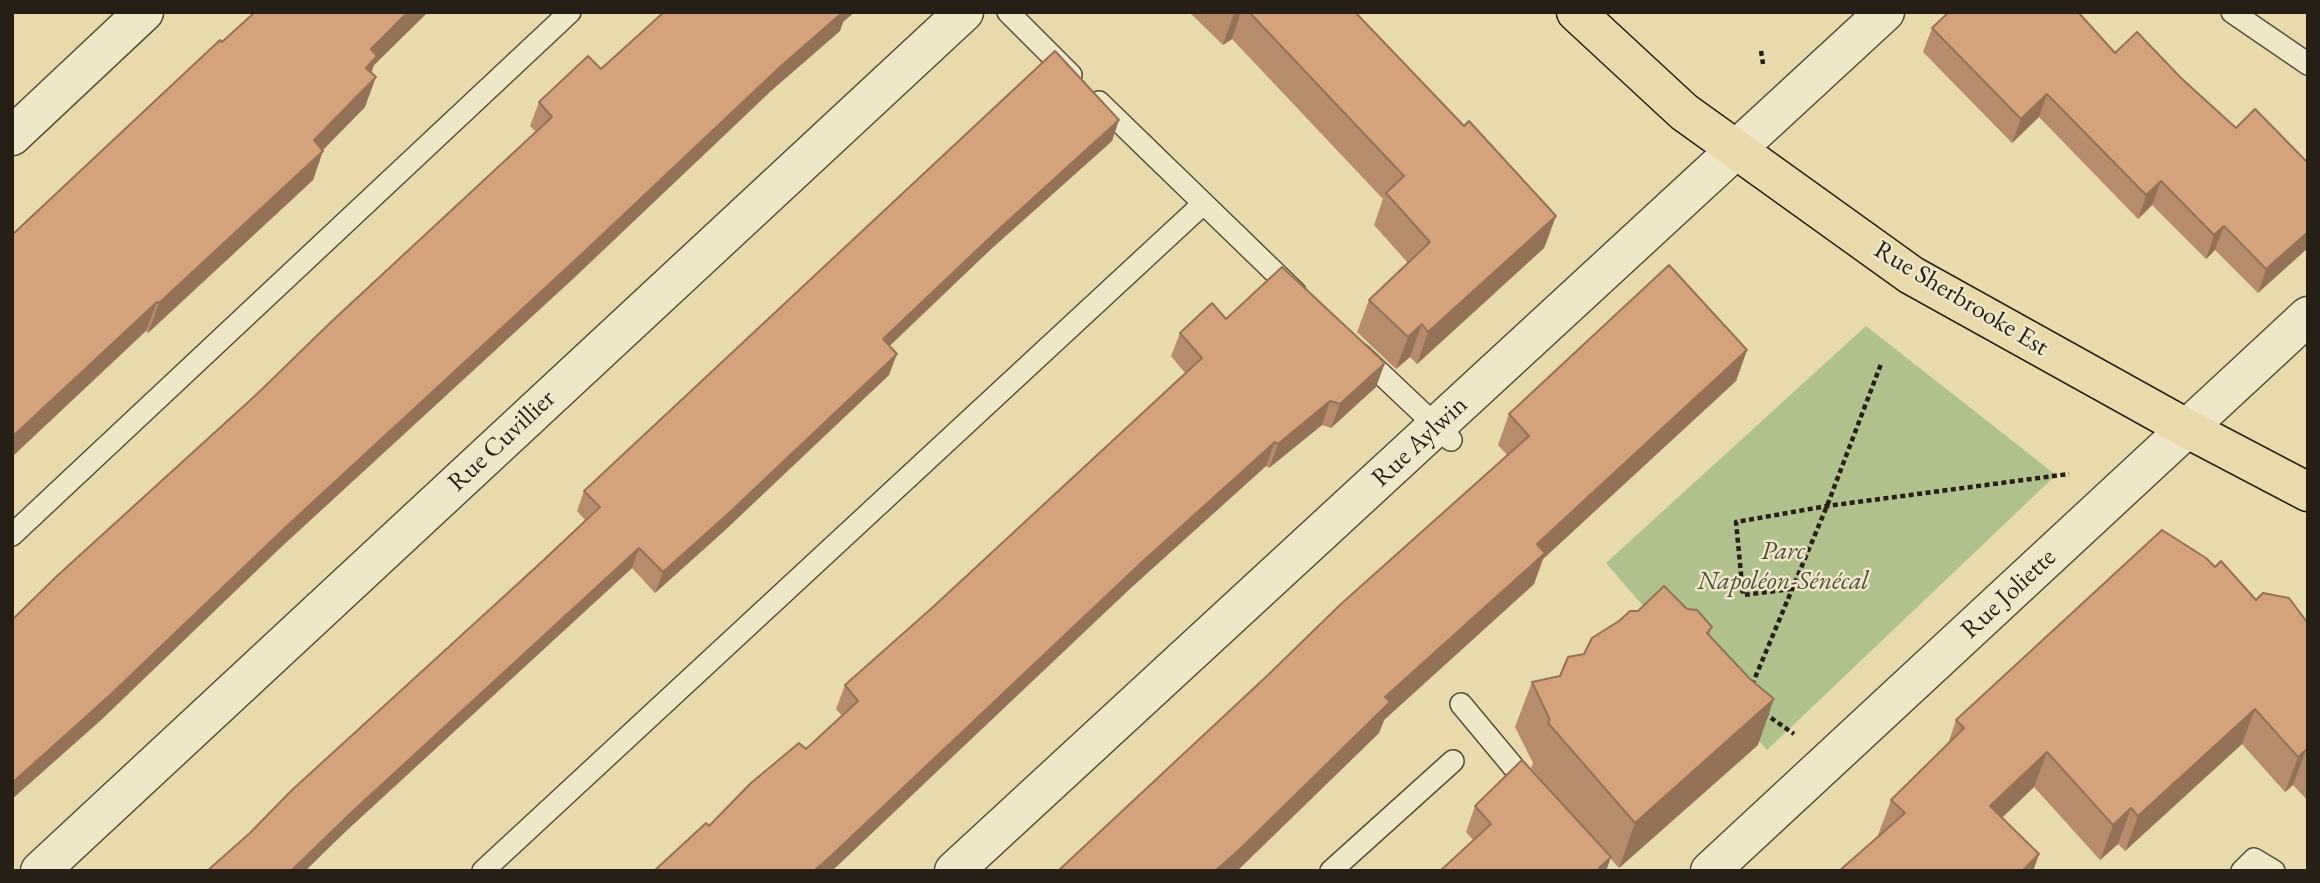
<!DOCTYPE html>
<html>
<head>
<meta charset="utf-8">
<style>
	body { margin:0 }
	#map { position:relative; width:2320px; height:883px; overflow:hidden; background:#e8daac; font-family:"EB Garamond",serif }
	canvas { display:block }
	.frame { position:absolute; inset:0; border:14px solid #271f16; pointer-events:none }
</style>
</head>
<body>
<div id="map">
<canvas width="2320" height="883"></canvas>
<div class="frame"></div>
</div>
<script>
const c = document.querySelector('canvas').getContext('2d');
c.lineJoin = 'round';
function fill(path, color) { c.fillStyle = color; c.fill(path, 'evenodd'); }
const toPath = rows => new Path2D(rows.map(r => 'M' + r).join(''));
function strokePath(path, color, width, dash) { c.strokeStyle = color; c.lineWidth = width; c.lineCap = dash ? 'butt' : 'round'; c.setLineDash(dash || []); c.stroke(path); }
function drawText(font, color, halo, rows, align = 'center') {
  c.font = font + ' "EB Garamond",serif'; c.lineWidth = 5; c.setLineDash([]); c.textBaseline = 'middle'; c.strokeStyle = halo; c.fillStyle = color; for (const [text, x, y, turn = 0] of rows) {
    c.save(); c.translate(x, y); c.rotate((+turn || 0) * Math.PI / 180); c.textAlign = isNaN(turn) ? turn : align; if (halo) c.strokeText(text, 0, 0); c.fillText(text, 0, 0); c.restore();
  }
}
fill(toPath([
	[1866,326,2056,475,1767,750,1606,563]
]), '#b0c18e');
const lane = toPath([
	[1008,12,1071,75],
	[2232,12,2308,64],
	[1099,102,1295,292],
	[1361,355,1451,440],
	[12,535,570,12],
	[1461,704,1531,788],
	[483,871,1203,204],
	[1331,871,1453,761],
	[2242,871,2254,859,2274,871]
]);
const street = toPath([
	[12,136,144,12],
	[40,871,964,12],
	[954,871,1885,12],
	[1710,871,2308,316]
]);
const primary = toPath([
	[1576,12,1684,112,1911,275,2188,429,2308,492]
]);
strokePath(lane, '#574e3c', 24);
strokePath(street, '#574e3c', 41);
strokePath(primary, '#271f16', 41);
strokePath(toPath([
	[1761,51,1763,64],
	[1792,589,1743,595,1736,522,1827,506,2069,474],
	[1752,685,1827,506,1881,364],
	[1764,713,1794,734]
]), '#271f16', 4.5, [5, 3.5]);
strokePath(lane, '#f0e7c9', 21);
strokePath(street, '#f0e7c9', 38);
strokePath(primary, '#e8daac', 38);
fill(toPath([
	[255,12,428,12,374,65,371,73,365,107,323,150,313,180,148,333,146,331,222,42],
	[1189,12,1355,12,1464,126,1556,216,1544,248,1417,364,1410,357,1396,369,1357,332,1369,300,1408,263,1374,225,1383,199,1232,39,1223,45],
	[843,22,840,31,772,90,576,276,279,549,101,720,12,799,12,620,257,394,536,132,530,126,539,102,601,69],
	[1932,28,2115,53,2181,78,2236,128,2308,163,2258,293,2215,250,2206,259,2152,205,2138,219,2039,117,2012,143,1923,52],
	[1112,141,990,250,889,346,889,375,723,532,655,593,632,568,345,832,305,871,207,871,250,833,585,520,577,511,584,491],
	[1226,319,1376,387,1331,428,1322,425,1269,468,1266,466,1133,586,709,826,806,749,842,716,836,709,845,685,933,607,1185,373,1171,356,1180,333],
	[1747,350,1736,381,1543,559,1534,584,1384,720,1379,733,1237,871,1058,871,1507,455,1498,445,1509,414],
	[2215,567,2256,600,2307,622,2308,621,2308,801,2293,785,2285,792,2242,744,2125,851,2118,844,2100,860,2034,787,2002,817,2039,854,2033,871,1839,871,1879,836,1878,835,1891,800,1948,744,1956,720],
	[1687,609,1712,627,1709,635,1758,745,1619,868,1610,858,1606,871,1473,840,1466,832,1475,806,1581,825,1531,768,1533,763,1515,727,1532,682,1560,676,1584,654]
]), '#b68c6c');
fill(toPath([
	[408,12,428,12,374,65,367,85,360,78,371,49],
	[842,12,855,12,843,22,840,31,772,90,576,276,279,549,101,720,12,799,12,783,288,525,781,66],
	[1241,12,1232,39,1223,45,1234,13],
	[376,77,365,107,311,162,323,151,313,180,148,333,159,303,314,140],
	[2047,94,2039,117,2012,143,2021,119],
	[1119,120,1112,141,990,250,875,360,883,339,998,230],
	[2161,181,2152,205,2138,219,2146,195],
	[1556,216,1544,248,1417,364,1428,332],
	[2224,226,2215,250,2206,259,2214,235],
	[2308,232,2308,248,2258,293,2266,269],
	[157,302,146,331,12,457,12,437],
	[1422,324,1410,357,1396,369,1408,337],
	[1747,350,1736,381,1543,559,1534,584,1384,720,1379,733,1237,871,1215,871,1537,544],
	[897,354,889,375,723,532,655,593,663,572],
	[1385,363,1376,387,1331,428,1340,404],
	[1330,401,1322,425,1269,468,1278,444],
	[1275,442,1266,466,1133,586,832,871,814,871,1142,562],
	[639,548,632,568,345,832,305,871,291,871,353,811],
	[1774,699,1758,745,1619,868,1635,823],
	[2255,709,2242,744,2125,851,2138,816],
	[2306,750,2293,785,2285,792,2298,757],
	[2047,752,2034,787,1978,841,1990,806],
	[2131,808,2118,844,2100,860,2113,825],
	[2039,854,2033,871,2022,871],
	[1611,857,1606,871,1598,871,1599,868]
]), '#947258');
const building = toPath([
	[255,12,408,12,371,49,377,56,366,68,376,77,314,140,323,151,159,303,157,302,12,437,12,235,220,40,222,42,255,12],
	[664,12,843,12,781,66,584,252,288,525,109,696,12,783,12,620,57,576,257,394,330,323,552,117,539,102,588,56,601,69,664,12],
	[1249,12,1355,12,1464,126,1469,121,1556,216,1428,332,1422,324,1408,337,1369,300,1430,242,1386,193,1404,176,1249,12],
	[1949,12,2078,12,2115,53,2137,32,2181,78,2236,128,2255,109,2308,163,2308,232,2266,269,2224,226,2214,235,2161,181,2146,195,2047,94,2021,119,1932,28,1949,12],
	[1055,51,1119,120,998,230,883,339,897,354,730,512,663,572,639,548,353,811,291,871,207,871,250,833,291,791,545,559,600,507,584,491,1055,51],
	[1669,265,1747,350,1537,544,1545,553,1385,697,1390,702,1240,849,1215,871,1170,871,1169,870,1167,871,1058,871,1268,675,1341,604,1529,436,1509,414,1669,265],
	[1282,267,1385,363,1340,404,1330,401,1278,444,1275,442,1142,562,832,855,814,871,654,871,706,823,709,826,751,783,799,743,806,749,858,701,845,685,933,607,1202,358,1180,333,1212,303,1226,319,1282,267],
	[2162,530,2206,558,2215,567,2221,561,2256,600,2263,593,2289,598,2307,622,2308,621,2308,751,2306,750,2298,757,2255,709,2138,816,2131,808,2113,825,2047,752,1990,806,2039,854,2022,871,1839,871,1905,813,1891,800,1964,728,1956,720,2162,530],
	[1664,586,1687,609,1697,610,1712,627,1707,633,1750,679,1774,699,1635,823,1548,723,1550,720,1532,682,1560,676,1568,657,1584,654,1592,638,1619,621,1630,611,1638,611,1664,586],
	[1522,760,1611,857,1599,868,1602,871,1440,871,1491,824,1475,806,1522,760]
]);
fill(building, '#d4a37e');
strokePath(building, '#947258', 2);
drawText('26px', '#271f16', '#f0e7c9', [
	["Rue Sherbrooke Est",1961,299,31],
	["Rue Cuvillier",502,441,-43],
	["Rue Aylwin",1420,442,-43],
	["Rue Joliette",2009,594,-43]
]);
drawText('italic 26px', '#50503a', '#f0e7c9', [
	["Parc",1783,552],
	["Napoléon-Sénécal",1783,582]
]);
</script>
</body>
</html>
